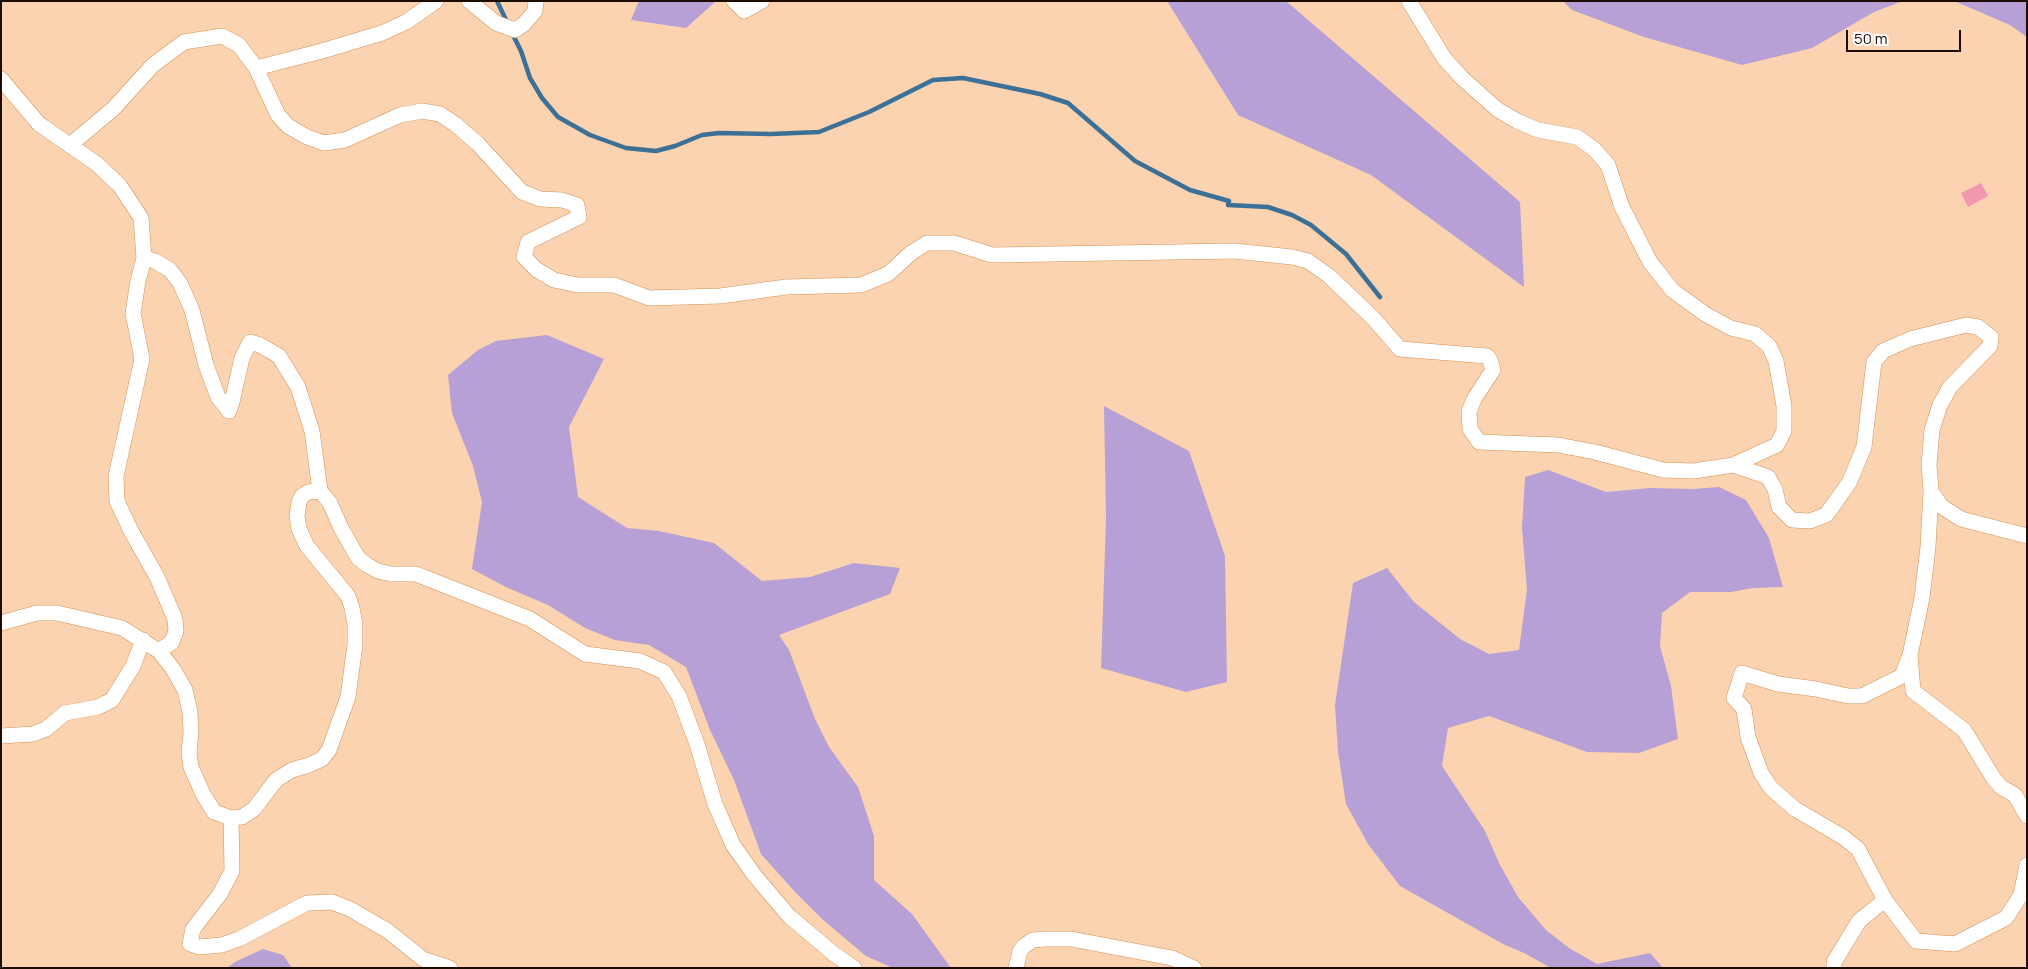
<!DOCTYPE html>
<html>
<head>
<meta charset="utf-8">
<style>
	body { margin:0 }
	#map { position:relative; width:2028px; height:969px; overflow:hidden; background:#fcd3b0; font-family:Manrope,sans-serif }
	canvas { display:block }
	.frame { position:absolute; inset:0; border:2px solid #1d0b00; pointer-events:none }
	.scale { position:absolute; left:1846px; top:30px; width:115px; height:22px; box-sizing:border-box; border:2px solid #1d0b00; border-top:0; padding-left:6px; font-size:15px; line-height:18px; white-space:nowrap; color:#1d0b00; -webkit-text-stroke:4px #fdfdfd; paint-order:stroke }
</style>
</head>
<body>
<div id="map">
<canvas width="2028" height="969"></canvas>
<div class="frame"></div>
<div class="scale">50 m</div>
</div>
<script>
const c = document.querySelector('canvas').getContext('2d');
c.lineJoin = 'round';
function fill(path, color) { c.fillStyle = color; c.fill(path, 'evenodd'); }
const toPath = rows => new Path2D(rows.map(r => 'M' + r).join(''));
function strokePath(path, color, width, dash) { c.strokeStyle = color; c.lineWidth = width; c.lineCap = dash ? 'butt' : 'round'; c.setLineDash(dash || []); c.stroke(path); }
fill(toPath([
	[639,1,716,1,686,28,631,20],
	[1167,1,1286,1,1520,202,1524,287,1371,175,1238,115],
	[1563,1,1903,1,1874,12,1812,48,1742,65,1644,37,1572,10],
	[1954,1,2027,1,2027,37,2010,25],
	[547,335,604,359,569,427,578,497,627,528,659,531,714,543,762,581,810,577,854,563,900,568,890,594,779,635,789,650,815,719,829,747,858,787,874,836,874,880,912,914,951,968,893,968,866,956,822,919,795,892,761,854,734,780,710,730,686,667,649,645,615,640,585,628,548,605,506,587,472,569,482,502,473,466,452,413,448,375,478,350,496,341],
	[1104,406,1189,451,1225,556,1227,682,1186,692,1101,668,1106,519],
	[1548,470,1606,492,1650,488,1693,489,1719,487,1746,500,1769,538,1783,587,1753,588,1731,592,1690,592,1662,613,1660,646,1671,686,1678,739,1639,753,1587,752,1489,716,1448,728,1442,766,1485,831,1500,865,1518,897,1546,930,1569,948,1597,964,1650,953,1663,968,1551,968,1524,953,1503,944,1400,886,1368,844,1346,804,1338,752,1335,705,1353,583,1387,568,1414,602,1460,639,1489,654,1519,650,1527,590,1522,528,1525,477],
	[263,949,283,955,292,968,227,968,235,962]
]), '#b6a0d6');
strokePath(toPath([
	[497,1,507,22],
	[512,33,521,51,530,78,542,98,558,117,590,135,626,148,656,151,675,146,702,135,719,133,771,134,819,132,869,112,933,80,963,78,1040,94,1068,103,1135,161,1190,190,1229,201,1228,205,1268,207,1292,215,1311,225,1346,254,1380,297]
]), '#3d7096', 4.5);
fill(toPath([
	[1981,183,1988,196,1968,207,1961,193]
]), '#f198af');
const street = toPath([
	[469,1,496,23,515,30,524,24,535,11,536,1],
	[734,1,744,11,762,1],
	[256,68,322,51,382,33,406,22,436,1],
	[1,79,39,124,97,164,120,186,141,218,144,258,138,281,133,313,142,359,116,476,117,501,131,531,157,577,175,619,176,631,172,642,159,651],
	[70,145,113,109,153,65,184,42,222,36,239,45,256,68,278,115,288,126,307,137,324,143,345,140,400,115,422,111,440,114,455,124,478,144,522,192,540,199,562,200,577,205,579,217,528,242,524,257,537,270,554,280,578,285,614,285,649,298,720,296,786,287,861,285,888,274,911,253,927,243,954,243,992,255,1234,251,1292,257,1308,261,1329,276,1373,318,1400,349,1487,356,1490,360,1493,370,1474,399,1469,412,1470,429,1479,442,1558,445,1595,452,1663,470,1694,471,1733,465,1777,445,1784,431,1784,406,1776,361,1769,346,1755,334,1731,328,1705,314,1672,290,1650,262,1622,207,1608,165,1594,149,1577,137,1538,130,1517,121,1498,110,1462,78,1444,58,1409,1],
	[144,258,155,261,170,270,180,283,192,310,206,365,218,397,229,411,232,402,242,358,250,342,260,345,279,356,298,387,312,431,320,491,330,503,341,528,358,558,367,565,378,571,391,574,416,574,530,619,585,654,640,661,664,672,679,696,697,744,715,804,733,845,755,876,789,916,834,954,854,968],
	[1733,465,1768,477,1775,489,1779,507,1792,520,1810,521,1826,515,1849,483,1864,447,1874,362,1883,351,1910,339,1966,325,1978,327,1991,337,1990,346,1950,387,1940,405,1932,430,1929,464,1931,491,1941,506,1961,519,2027,536],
	[1931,491,1928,547,1922,598,1910,655,1913,691,1964,730,1994,779,2001,787,2015,795,2027,816],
	[1,623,37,613,57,613,122,628,159,651,173,669,185,690,190,712,191,732,189,753,191,767,203,794,214,812,231,818,242,817,254,809,276,780,292,770,309,765,322,759,329,750,348,697,355,645,355,624,352,608,348,596,307,546,299,529,297,516,299,502,302,496,308,492,320,491],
	[1,736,33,734,46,729,65,713,98,707,112,700,133,666,143,640],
	[231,818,232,871,220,894,193,929,190,944,199,947,222,945,239,939,307,903,332,902,350,909,388,931,423,959,450,968],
	[1885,900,1858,849,1843,837,1795,809,1771,788,1761,773,1748,737,1744,709,1734,698,1742,673,1778,684,1816,689,1848,696,1862,696,1902,676,1910,655],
	[1016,968,1020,951,1024,946,1033,940,1045,939,1071,939,1172,958,1194,968],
	[1834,968,1834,962,1859,921,1885,900,1916,941,1955,944,2006,918,2021,895,2027,865]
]);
strokePath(street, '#d19155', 16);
strokePath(street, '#fff', 15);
</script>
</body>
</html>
